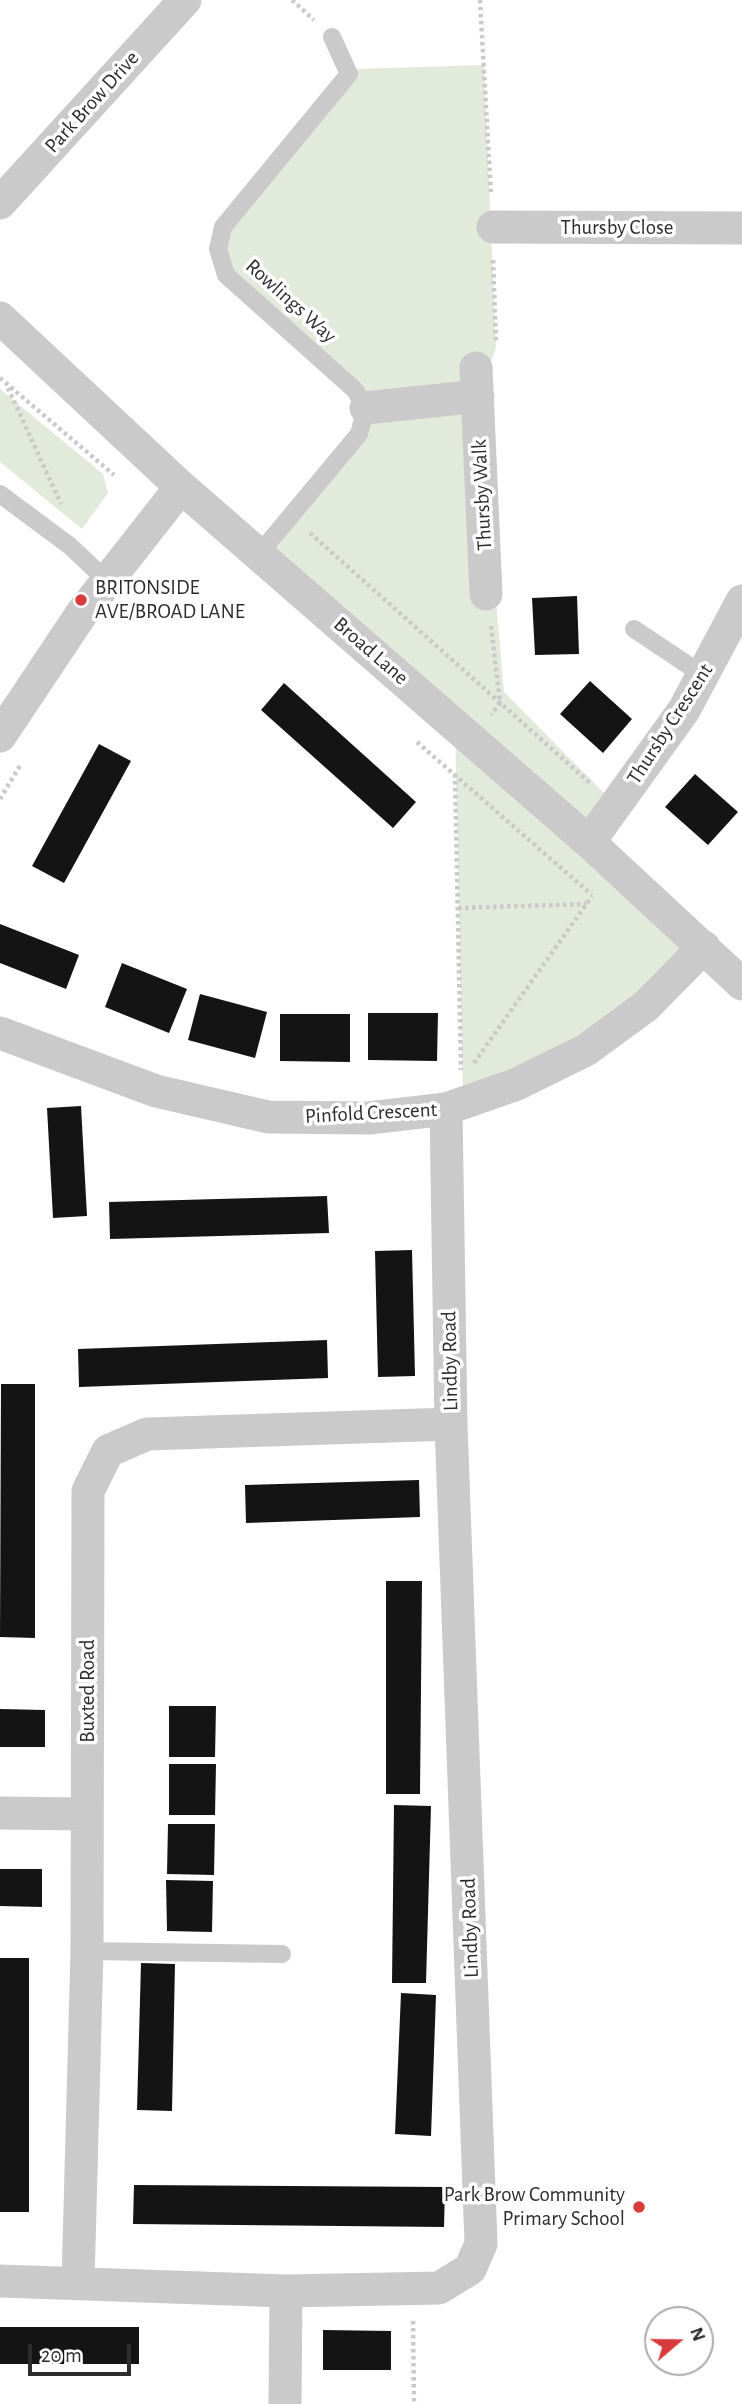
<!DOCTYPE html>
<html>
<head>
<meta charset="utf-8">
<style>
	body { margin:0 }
	#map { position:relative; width:742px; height:2404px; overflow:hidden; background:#fff; font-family:"Alegreya Sans",sans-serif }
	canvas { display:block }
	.north { position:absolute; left:644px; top:2306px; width:70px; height:70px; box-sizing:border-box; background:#fff; border:2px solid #ababab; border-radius:50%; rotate:70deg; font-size:19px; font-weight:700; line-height:28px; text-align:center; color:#2d2d2d }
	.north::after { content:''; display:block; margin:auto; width:24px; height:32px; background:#d93b3b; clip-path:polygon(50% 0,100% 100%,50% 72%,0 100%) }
	.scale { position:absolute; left:28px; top:2344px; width:103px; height:32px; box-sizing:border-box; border:4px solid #2d2d2d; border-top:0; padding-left:9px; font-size:21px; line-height:24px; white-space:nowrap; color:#2d2d2d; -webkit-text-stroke:5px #fff; paint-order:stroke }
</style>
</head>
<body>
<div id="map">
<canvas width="742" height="2404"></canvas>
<div class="north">N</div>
<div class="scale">20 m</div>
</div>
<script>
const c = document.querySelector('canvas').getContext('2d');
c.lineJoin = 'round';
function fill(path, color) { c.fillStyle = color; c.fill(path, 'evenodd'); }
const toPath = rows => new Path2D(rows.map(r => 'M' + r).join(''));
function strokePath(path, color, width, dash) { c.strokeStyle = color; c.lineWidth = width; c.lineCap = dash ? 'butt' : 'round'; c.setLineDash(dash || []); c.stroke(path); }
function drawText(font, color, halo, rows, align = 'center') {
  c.font = font + ' "Alegreya Sans",sans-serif'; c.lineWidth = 7; c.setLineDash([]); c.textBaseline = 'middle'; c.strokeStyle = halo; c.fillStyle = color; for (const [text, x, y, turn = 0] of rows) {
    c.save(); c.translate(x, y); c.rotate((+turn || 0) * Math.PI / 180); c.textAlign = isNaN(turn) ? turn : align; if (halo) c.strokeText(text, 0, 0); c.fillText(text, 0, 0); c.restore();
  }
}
fill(toPath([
	[484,65,496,348,478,396,504,692,616,805,589,842,704,947,586,1050,463,1104,455,724,259,554,352,443,366,408,226,275,223,227,356,69],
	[0,389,103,474,108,493,82,529,0,462]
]), '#e2eadc');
fill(toPath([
	[577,596,579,654,535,655,532,598],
	[590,681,632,719,603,753,560,714],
	[284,683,416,802,393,828,261,710],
	[99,744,131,761,64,883,32,866],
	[695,774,738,812,708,845,665,807],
	[0,924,79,955,66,989,0,963],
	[122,963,187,989,169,1033,105,1007],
	[200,994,267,1012,255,1058,188,1040],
	[368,1013,438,1013,437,1061,368,1060],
	[280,1014,350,1014,350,1062,280,1061],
	[81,1106,87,1216,53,1218,47,1108],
	[327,1196,329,1233,110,1239,109,1202],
	[412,1250,415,1376,378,1377,375,1251],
	[327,1340,328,1378,79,1387,78,1349],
	[1,1384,35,1384,35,1638,0,1637],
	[419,1480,420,1517,246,1523,245,1485],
	[386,1581,422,1581,420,1794,386,1794],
	[169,1706,216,1706,215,1757,169,1757],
	[0,1709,45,1710,45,1747,0,1747],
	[169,1764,216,1764,215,1815,169,1815],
	[394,1805,431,1806,426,1983,392,1983],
	[168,1824,215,1824,214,1875,167,1874],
	[0,1869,42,1869,42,1907,0,1906],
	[166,1880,213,1881,212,1932,167,1931],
	[0,1958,29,1958,29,2212,0,2212],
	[141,1963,175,1964,172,2111,137,2110],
	[401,1993,436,1995,431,2136,395,2134],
	[134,2185,445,2187,444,2227,133,2224],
	[0,2327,139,2327,139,2364,0,2364],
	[323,2330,391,2331,391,2370,323,2370]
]), '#141414');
strokePath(toPath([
	[292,0,314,20],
	[480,0,491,195],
	[493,260,496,342],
	[0,378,114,475],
	[8,388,61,504],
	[310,533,590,783],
	[491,626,500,703,491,715],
	[417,742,592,895],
	[455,774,461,1070],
	[0,799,21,764],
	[458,908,586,904],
	[474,1063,592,896],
	[413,2321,414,2404]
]), '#cacaca', 4.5, [3.5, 3.5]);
strokePath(toPath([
	[0,494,70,546,107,581],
	[259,554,359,434,366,408,355,390,226,275,218,249,223,227,349,74,332,37],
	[634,629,703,675],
	[87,1951,282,1954]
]), '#cacaca', 18);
strokePath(toPath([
	[0,203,185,0],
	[493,227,742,228],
	[0,318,181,487,589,842,742,984],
	[476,368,486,594],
	[366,408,478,396],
	[0,736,82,613,181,487],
	[589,842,684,710,742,601],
	[0,1033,156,1091,268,1117,369,1118,446,1109,517,1084,586,1050,646,1006,704,947],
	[0,1813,87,1814],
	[0,2281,286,2291,439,2288,470,2269,481,2244,451,1424,446,1109],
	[78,2282,87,1951,88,1491,108,1451,147,1434,451,1424],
	[285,2404,286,2291]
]), '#cacaca', 33);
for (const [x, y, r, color] of [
	[81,600,7,"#d93b3b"],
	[639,2207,7,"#d93b3b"]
]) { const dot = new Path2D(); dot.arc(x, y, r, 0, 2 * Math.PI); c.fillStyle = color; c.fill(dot); strokePath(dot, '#fff', 2.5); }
drawText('21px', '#2d2d2d', '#fff', [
	["Park Brow Drive",92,102,-48],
	["Thursby Close",617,228],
	["Rowlings Way",291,301,42],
	["Thursby Walk",482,495,-93],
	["Broad Lane",371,651,41],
	["Thursby Crescent",670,724,-57],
	["Pinfold Crescent",371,1113,-3],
	["Lindby Road",450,1361,-91],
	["Buxted Road",88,1691,-90],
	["Lindby Road",470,1928,-92]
]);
drawText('21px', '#2d2d2d', '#fff', [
	["BRITONSIDE",95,588],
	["AVE/BROAD LANE",95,612],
	["Park Brow Community",625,2195,"right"],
	["Primary School",625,2219,"right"]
], 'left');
</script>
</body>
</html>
